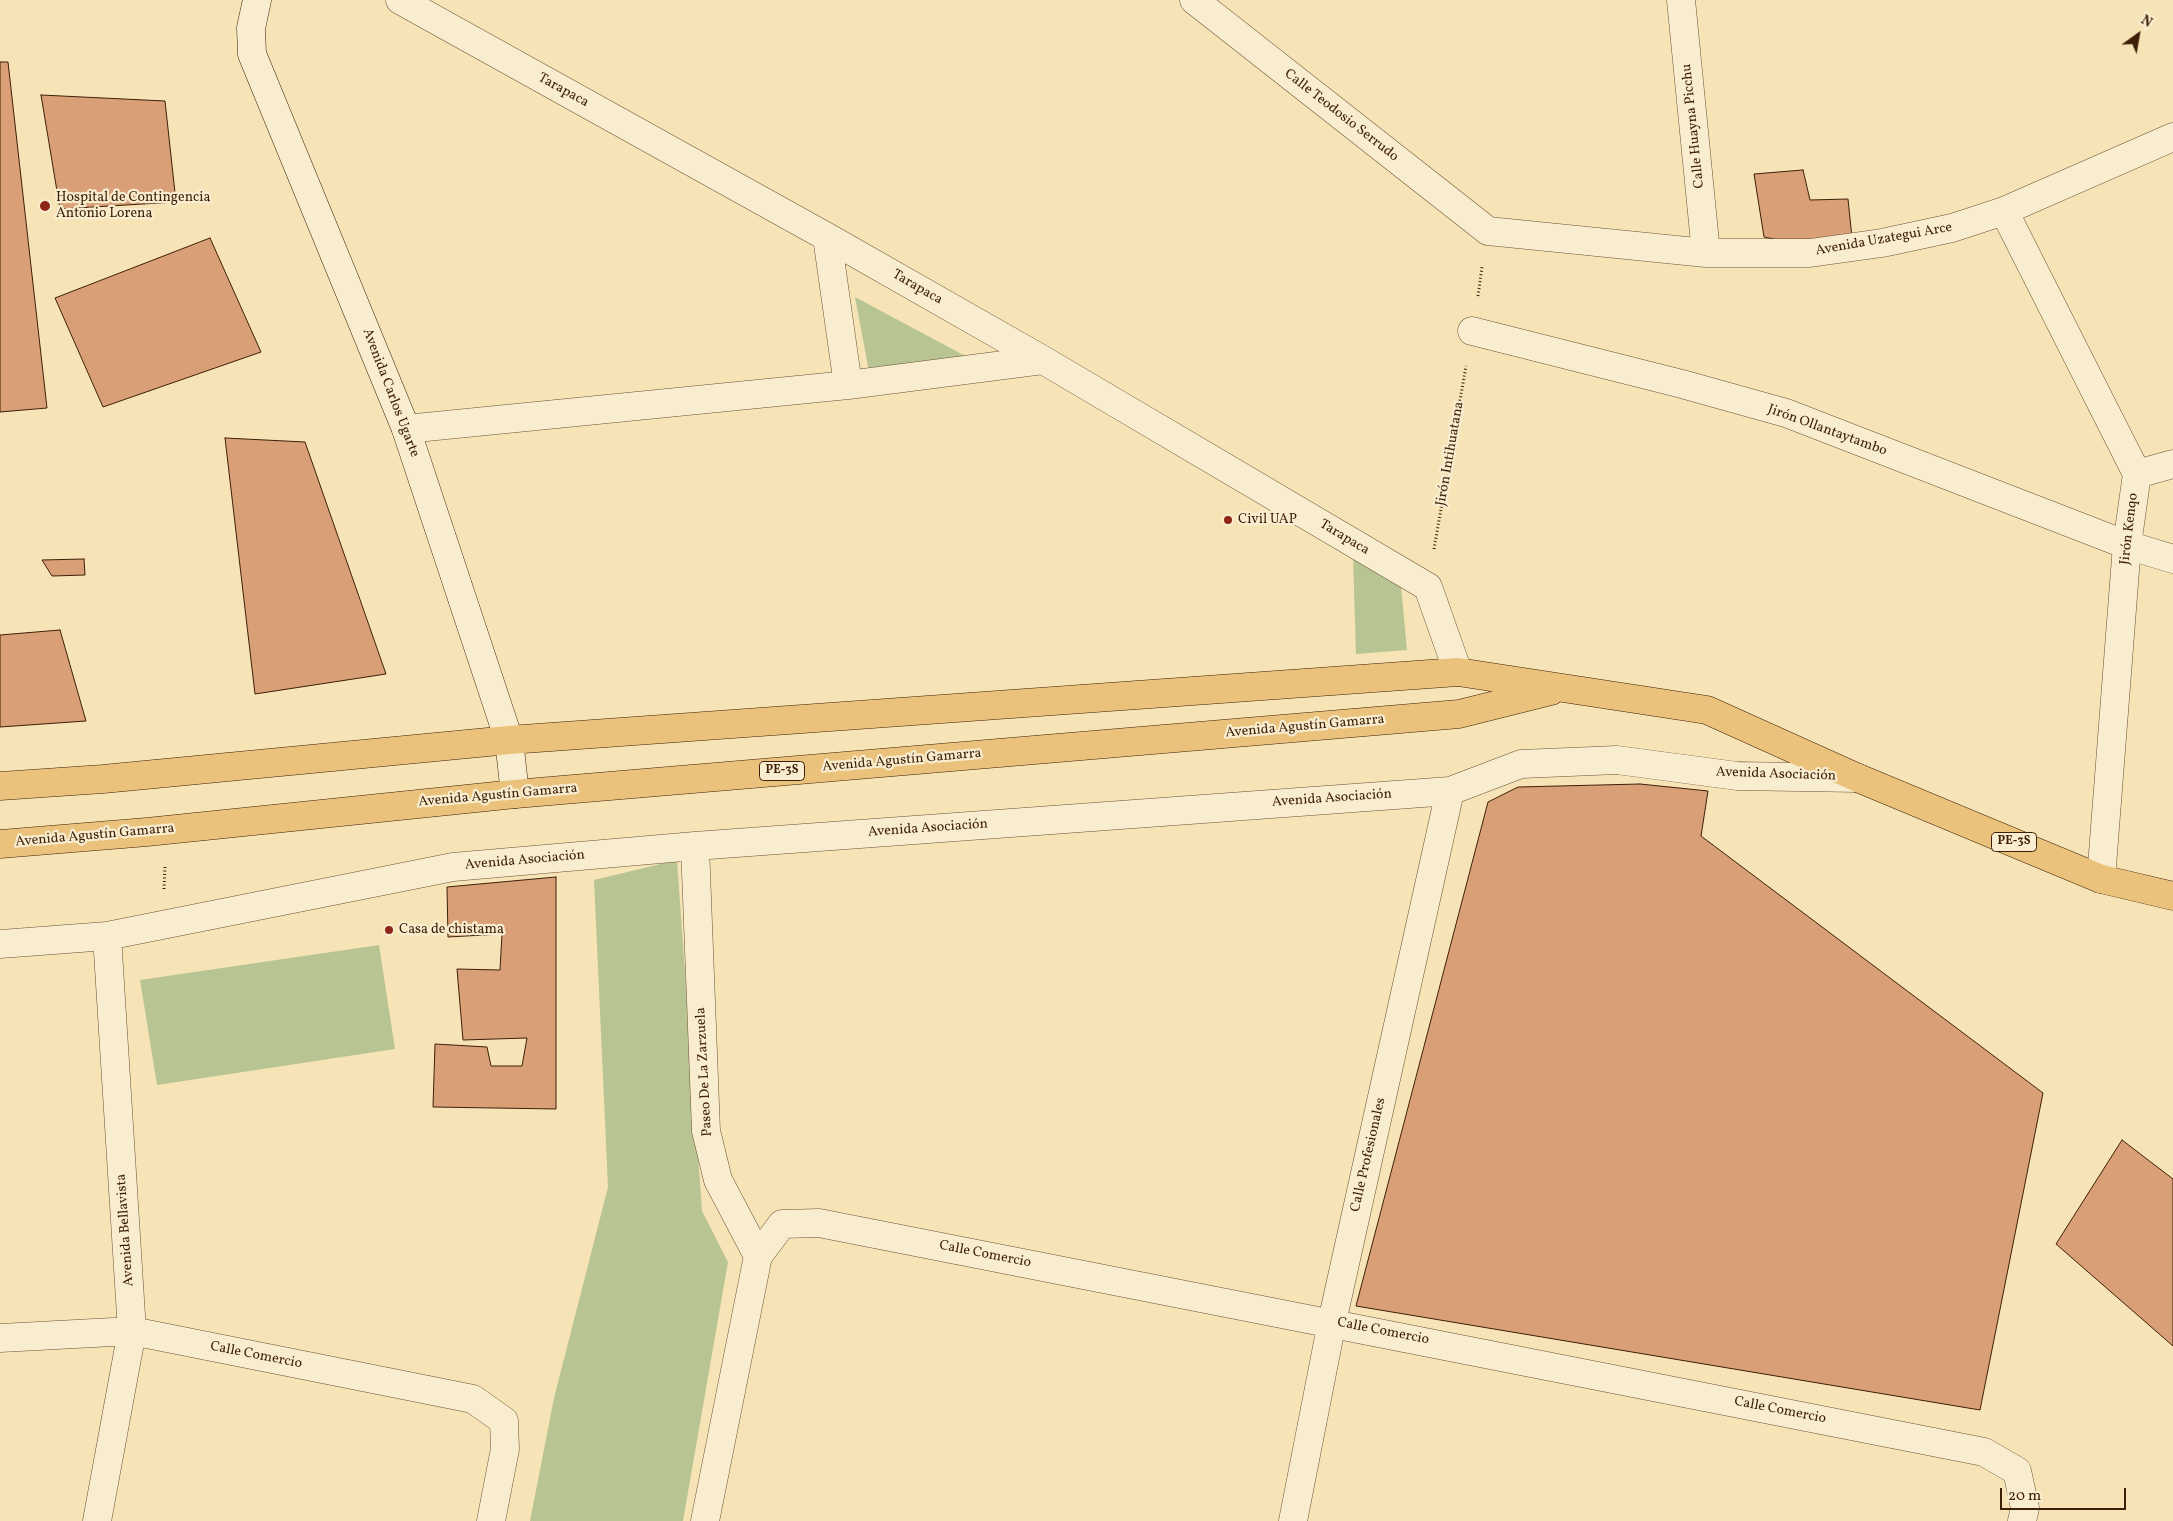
<!DOCTYPE html>
<html>
<head>
<meta charset="utf-8">
<style>
	body { margin:0 }
	#map { position:relative; width:2173px; height:1521px; overflow:hidden; background:#f6e4b7; font-family:Vollkorn,serif }
	canvas { display:block }
	.north { position:absolute; left:2113px; top:10px; width:50px; height:50px; -webkit-text-stroke:4px #f9edd0; paint-order:stroke; rotate:32deg; font-size:14px; font-weight:700; line-height:20px; text-align:center; color:#3e1f07 }
	.north::after { content:''; display:block; margin:auto; width:18px; height:22px; background:#3e1f07; clip-path:polygon(50% 0,100% 100%,50% 72%,0 100%) }
	.scale { position:absolute; left:2000px; top:1488px; width:126px; height:22px; box-sizing:border-box; border:2px solid #3e1f07; border-top:0; padding-left:6px; font-size:15px; line-height:18px; white-space:nowrap; color:#3e1f07; -webkit-text-stroke:4px #f9edd0; paint-order:stroke }
</style>
</head>
<body>
<div id="map">
<canvas width="2173" height="1521"></canvas>
<div class="north">N</div>
<div class="scale">20 m</div>
</div>
<script>
const c = document.querySelector('canvas').getContext('2d');
c.lineJoin = 'round';
function fill(path, color) { c.fillStyle = color; c.fill(path, 'evenodd'); }
const toPath = rows => new Path2D(rows.map(r => 'M' + r).join(''));
function strokePath(path, color, width, dash) { c.strokeStyle = color; c.lineWidth = width; c.lineCap = dash ? 'butt' : 'round'; c.setLineDash(dash || []); c.stroke(path); }
function drawText(font, color, halo, rows, align = 'center') {
  c.font = font + ' Vollkorn,serif'; c.lineWidth = 4.5; c.setLineDash([]); c.textBaseline = 'middle'; c.strokeStyle = halo; c.fillStyle = color; for (const [text, x, y, turn = 0] of rows) {
    c.save(); c.translate(x, y); c.rotate((+turn || 0) * Math.PI / 180); c.textAlign = isNaN(turn) ? turn : align; if (halo) c.strokeText(text, 0, 0); c.fillText(text, 0, 0); c.restore();
  }
}
fill(toPath([
	[855,297,969,358,871,382],
	[1353,557,1401,586,1407,650,1356,654],
	[677,860,702,1211,728,1262,683,1521,530,1521,554,1398,608,1187,594,880],
	[379,945,395,1049,157,1085,140,980]
]), '#b8c592');
const building = toPath([
	[0,62,8,62,47,408,0,412,0,62],
	[41,95,165,101,176,202,60,209,41,95],
	[1803,170,1810,200,1848,199,1852,238,1787,242,1764,237,1754,174,1803,170],
	[210,238,261,352,103,407,55,298,210,238],
	[225,438,305,442,386,674,255,694,225,438],
	[84,559,85,575,52,576,42,560,84,559],
	[60,630,86,721,0,727,0,635,60,630],
	[1640,784,1708,791,1701,836,2043,1093,1980,1410,1356,1306,1488,802,1518,787,1640,784],
	[556,877,556,1109,433,1107,435,1044,487,1047,491,1066,522,1066,527,1038,463,1040,457,969,500,970,502,934,448,937,447,887,556,877],
	[2122,1140,2173,1179,2173,1346,2056,1244,2122,1140]
]);
fill(building, '#d99f77');
strokePath(building, '#3e1f07', 1);
const street = toPath([
	[400,0,827,237,1043,360,1428,587,1458,672],
	[1194,0,1488,231,1706,253,1810,253,1882,243,1952,228,2004,211,2173,137],
	[1681,0,1706,253],
	[2004,211,2137,474,2127,545,2101,879],
	[827,237,848,385],
	[1472,331,1682,384,1786,413,2127,545,2173,559],
	[406,429,848,385,1043,360],
	[2137,474,2173,464],
	[695,846,706,1131,718,1180,758,1256,705,1521],
	[0,944,107,936,453,867,695,846,1450,791,1521,764,1617,760,1737,776,1858,778],
	[758,1256,782,1224,819,1223,1984,1452,2017,1471,2025,1508,2022,1521],
	[0,1338,132,1331,473,1399,504,1421,505,1449,491,1521],
	[97,1521,132,1331,107,936],
	[1293,1521,1332,1322,1450,791]
]);
const secondary = toPath([
	[257,0,251,28,252,54,406,429,509,740,515,794]
]);
const highway = toPath([
	[0,786,103,779,509,740,1458,672,1707,710,1858,778,2101,879,2173,896],
	[0,844,147,832,515,794,1459,714,1551,691]
]);
strokePath(street, '#6c5033', 29);
strokePath(secondary, '#3e1f07', 29);
strokePath(highway, '#3e1f07', 29);
strokePath(toPath([
	[1478,296,1482,267],
	[1434,549,1466,366],
	[164,889,165,867]
]), '#3e1f07', 3, [1, 2.5]);
strokePath(street, '#f9edd0', 28);
strokePath(secondary, '#f9edd0', 28);
strokePath(highway, '#ebc27c', 28);
for (const [x, y, r, color] of [
	[45,206,6,"#8f2418"],
	[1228,520,5,"#8f2418"],
	[389,930,5,"#8f2418"]
]) { const dot = new Path2D(); dot.arc(x, y, r, 0, 2 * Math.PI); c.fillStyle = color; c.fill(dot); strokePath(dot, '#f9edd0', 2); }
for (const [x, y, w] of [
	[782,771,45],
	[2014,842,45]
]) { const box = new Path2D(); box.roundRect(x - w / 2, y - 9.5, w, 19, 4); c.fillStyle = '#f9edd0'; c.fill(box); strokePath(box, '#3e1f07', 1); }
drawText('bold 12px', '#3e1f07', null, [
	["PE-3S",782,771],
	["PE-3S",2014,842]
]);
drawText('14px', '#3e1f07', '#f9edd0', [
	["Tarapaca",563,91,29],
	["Calle Teodosio Serrudo",1341,116,38],
	["Calle Huayna Picchu",1694,126,-96],
	["Avenida Uzategui Arce",1884,240,-10],
	["Tarapaca",917,288,30],
	["Avenida Carlos Ugarte",390,393,69],
	["Jirón Ollantaytambo",1827,431,20],
	["Jirón Intihuatana",1451,454,-80],
	["Jirón Kenqo",2130,529,-83],
	["Tarapaca",1344,538,31],
	["Avenida Agustín Gamarra",1305,727,-5],
	["Avenida Agustín Gamarra",902,761,-5],
	["Avenida Asociación",1776,775,2],
	["Avenida Agustín Gamarra",498,796,-5],
	["Avenida Asociación",1332,799,-4],
	["Avenida Asociación",928,829,-4],
	["Avenida Agustín Gamarra",95,836,-5],
	["Avenida Asociación",525,861,-5],
	["Paseo De La Zarzuela",705,1072,-93],
	["Calle Profesionales",1369,1155,-77],
	["Avenida Bellavista",126,1230,-94],
	["Calle Comercio",985,1255,11],
	["Calle Comercio",1383,1332,11],
	["Calle Comercio",256,1356,11],
	["Calle Comercio",1780,1411,11]
]);
drawText('14px', '#3e1f07', '#f9edd0', [
	["Hospital de Contingencia",56,198],
	["Antonio Lorena",56,214],
	["Civil UAP",1238,520],
	["Casa de chistama",399,930]
], 'left');
</script>
</body>
</html>
